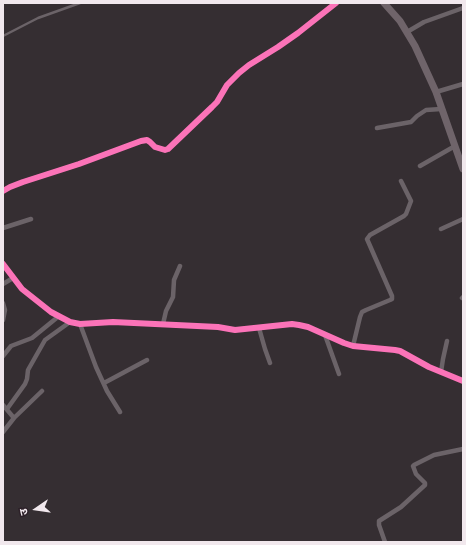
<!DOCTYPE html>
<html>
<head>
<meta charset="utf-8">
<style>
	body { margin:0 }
	#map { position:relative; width:466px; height:545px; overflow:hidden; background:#352e32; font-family:"DejaVu Sans","Noto Sans Devanagari",sans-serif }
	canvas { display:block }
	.frame { position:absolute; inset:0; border:4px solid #f1e8ed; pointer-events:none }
	.north { position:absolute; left:16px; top:489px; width:40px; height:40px; -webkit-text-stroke:3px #2d2129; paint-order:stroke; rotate:257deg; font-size:11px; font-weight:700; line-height:16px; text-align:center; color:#f1e8ed }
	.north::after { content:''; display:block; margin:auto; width:14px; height:18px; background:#f1e8ed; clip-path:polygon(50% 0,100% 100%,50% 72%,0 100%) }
</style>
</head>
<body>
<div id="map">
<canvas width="466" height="545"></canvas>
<div class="frame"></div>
<div class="north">उ</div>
</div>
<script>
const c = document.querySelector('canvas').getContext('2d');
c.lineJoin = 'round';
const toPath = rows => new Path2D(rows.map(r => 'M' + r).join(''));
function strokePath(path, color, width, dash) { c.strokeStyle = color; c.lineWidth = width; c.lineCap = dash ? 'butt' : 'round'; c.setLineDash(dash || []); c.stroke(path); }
strokePath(toPath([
	[3,36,38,18,80,3]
]), '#6b6368', 2.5);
strokePath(toPath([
	[407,32,424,22,463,8],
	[436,92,463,84],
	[377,128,411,122,417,116,426,110,441,109],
	[420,166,455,146],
	[3,191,10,187,23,182,79,164,141,141,147,140,150,142,155,147,165,150,168,149,212,107,217,102,227,85,239,73,249,65,278,47,298,33,336,3],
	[3,228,31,219],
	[441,229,463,219],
	[3,264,22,289,51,312,70,322,80,324,113,322,218,327,235,330,292,324,299,325,308,327,344,343,353,346,395,350,400,351,429,367,463,381],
	[3,284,13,278],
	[462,298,463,297],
	[3,303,5,310,3,320],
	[80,324,96,367,107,391,120,412],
	[163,324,166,311,173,297,174,280,180,266],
	[259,328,265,349,270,363],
	[325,335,339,374],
	[353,346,360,317,362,312,366,310,390,300,392,299,392,296,367,239,370,235,404,216,406,214,411,201,401,181],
	[3,356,11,346,32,338,59,316],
	[441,372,443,359,447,341],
	[104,383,147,360],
	[3,405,14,418,3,432],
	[7,409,25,384,27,379,28,370,45,340,70,322],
	[14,418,42,391],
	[385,542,379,525,379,521,401,507,425,485,425,483,416,474,413,466,414,465,434,455,463,449]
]), '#6b6368', 4.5);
strokePath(toPath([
	[384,3,400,21,415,46,436,92,463,169]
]), '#6f646a', 7);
strokePath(toPath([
	[3,191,10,187,23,182,79,164,141,141,147,140,150,142,155,147,165,150,168,149,212,107,217,102,227,85,239,73,249,65,278,47,298,33,336,3],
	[3,264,22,289,51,312,70,322,80,324,113,322,218,327,235,330,292,324,299,325,308,327,344,343,353,346,395,350,400,351,429,367,463,381]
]), '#fb73b8', 6);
</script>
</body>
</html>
